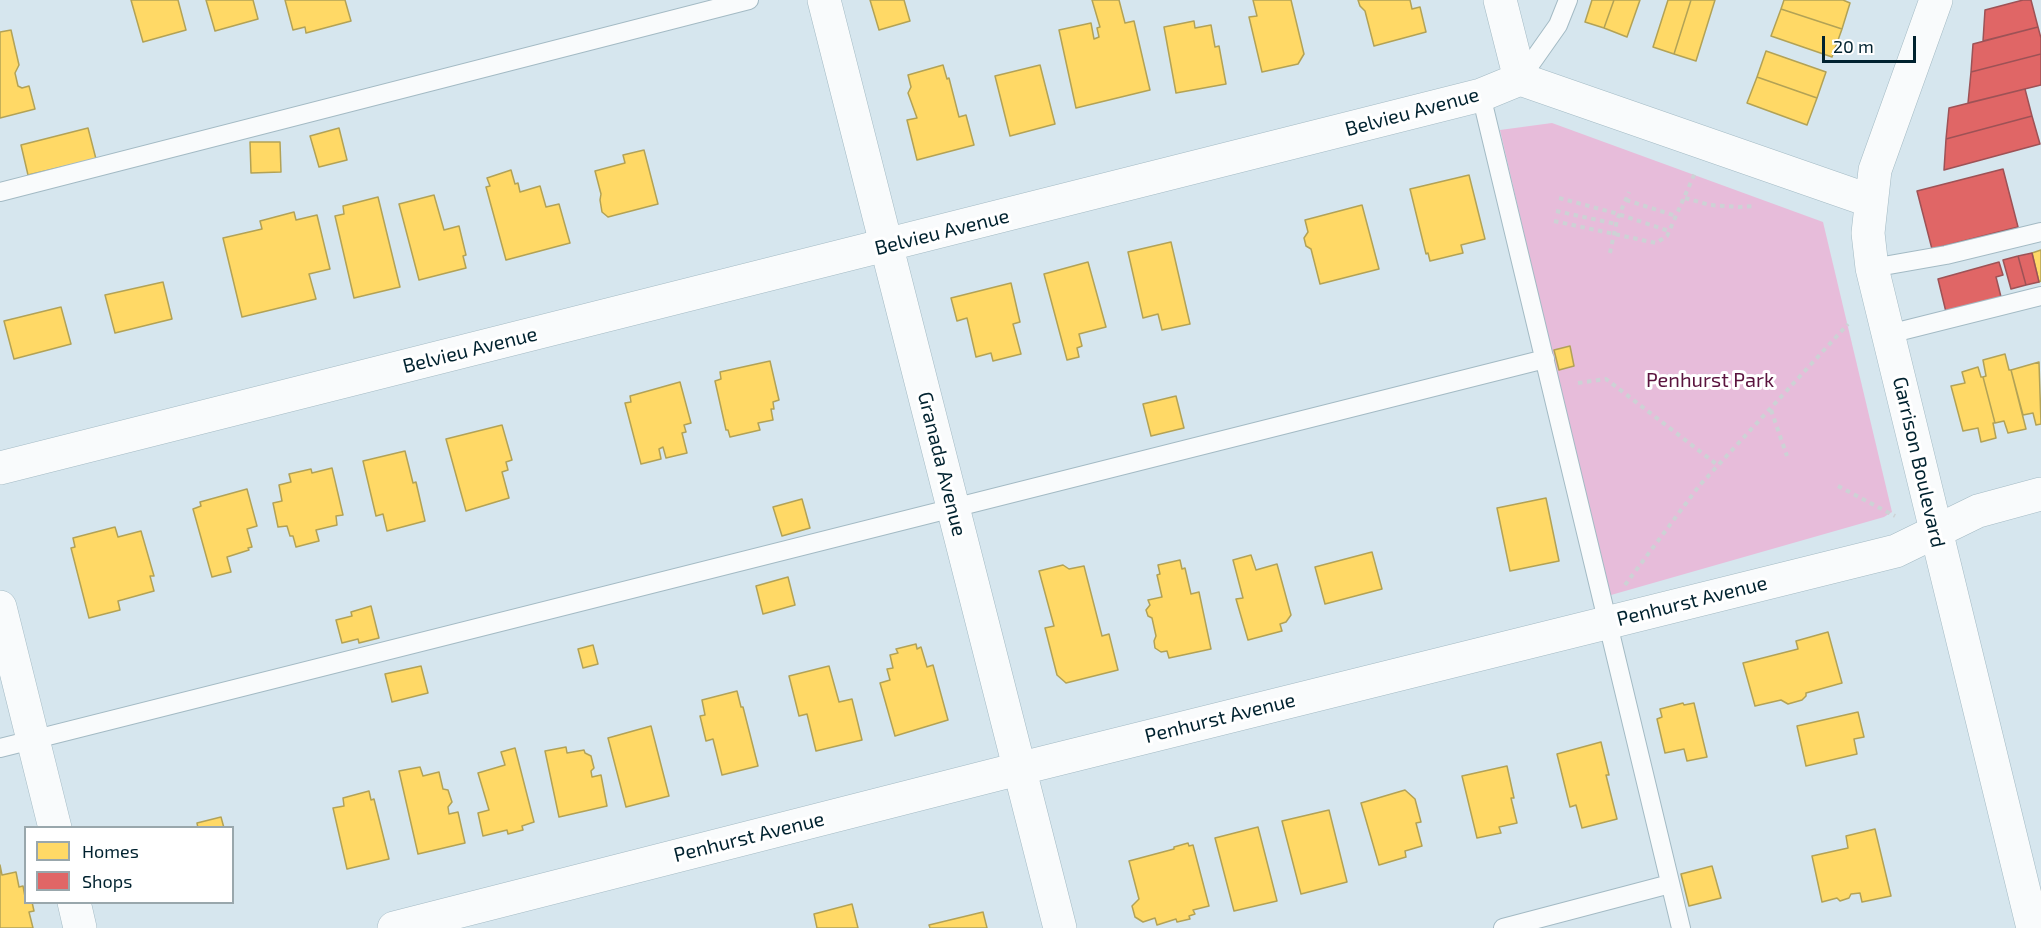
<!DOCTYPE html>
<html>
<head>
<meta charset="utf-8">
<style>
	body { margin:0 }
	#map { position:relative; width:2041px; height:928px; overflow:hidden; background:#d6e6ee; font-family:"Exo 2",sans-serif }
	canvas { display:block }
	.legend { position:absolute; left:24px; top:826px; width:210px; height:78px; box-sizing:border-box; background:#fff; border:2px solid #99a7ac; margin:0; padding:8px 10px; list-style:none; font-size:18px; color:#00222f }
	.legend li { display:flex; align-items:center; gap:12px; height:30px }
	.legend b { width:30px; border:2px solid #99a7ac }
	.scale { position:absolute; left:1822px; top:36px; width:94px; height:27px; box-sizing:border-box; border:3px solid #00222f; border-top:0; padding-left:8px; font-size:18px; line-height:21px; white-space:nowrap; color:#00222f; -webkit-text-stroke:4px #fff; paint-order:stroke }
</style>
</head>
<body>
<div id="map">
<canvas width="2041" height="928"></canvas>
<ul class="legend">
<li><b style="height:16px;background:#ffd966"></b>Homes</li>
<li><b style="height:16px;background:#e06666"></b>Shops</li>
</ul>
<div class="scale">20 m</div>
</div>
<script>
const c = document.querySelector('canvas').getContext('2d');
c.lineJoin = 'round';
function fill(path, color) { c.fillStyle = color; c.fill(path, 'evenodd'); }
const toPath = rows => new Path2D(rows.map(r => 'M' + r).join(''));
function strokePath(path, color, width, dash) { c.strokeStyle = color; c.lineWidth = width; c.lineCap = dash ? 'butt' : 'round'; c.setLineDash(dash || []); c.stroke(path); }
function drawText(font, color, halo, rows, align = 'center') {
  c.font = font + ' "Exo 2",sans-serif'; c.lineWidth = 6; c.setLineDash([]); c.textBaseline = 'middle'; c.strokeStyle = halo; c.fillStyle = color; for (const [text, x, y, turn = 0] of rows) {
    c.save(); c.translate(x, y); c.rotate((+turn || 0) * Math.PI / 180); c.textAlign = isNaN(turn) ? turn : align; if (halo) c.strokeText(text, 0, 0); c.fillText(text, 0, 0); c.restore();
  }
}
fill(toPath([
	[1552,123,1823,222,1892,512,1884,517,1611,595,1607,590,1500,130]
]), '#e7bcda');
const homes = toPath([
	[131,0,178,0,186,30,143,42,131,0],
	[206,0,253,0,258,19,215,31,206,0],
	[285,0,345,0,351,21,306,33,305,27,293,30,285,0],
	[870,0,904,0,910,21,879,30,870,0],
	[1092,0,1119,0,1125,23,1134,21,1150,90,1076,108,1059,30,1091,23,1094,39,1099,37,1097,28,1100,27,1092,0],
	[1253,0,1291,0,1304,54,1298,64,1262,72,1249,17,1257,16,1253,0],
	[1358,0,1410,0,1412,9,1420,7,1426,32,1374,46,1365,11,1360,6,1358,0],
	[1592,0,1614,0,1604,28,1585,22,1592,0],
	[1614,0,1640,0,1627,37,1604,28,1614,0],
	[1668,0,1691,0,1674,54,1653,47,1668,0],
	[1691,0,1715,0,1696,61,1674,54,1691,0],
	[1784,0,1843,0,1850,3,1842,29,1781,9,1784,0],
	[1781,9,1842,29,1832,57,1771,36,1781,9],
	[1194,21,1195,28,1211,25,1215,47,1219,46,1226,84,1176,93,1164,27,1194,21],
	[11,30,19,65,15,73,18,86,22,88,29,86,35,109,0,118,0,32,11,30],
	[1766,51,1826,72,1817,98,1757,77,1766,51],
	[943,65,947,79,949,78,959,117,966,115,974,145,917,160,907,120,917,118,908,93,911,87,908,75,943,65],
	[1040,65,1055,124,1010,136,995,76,1040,65],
	[1757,77,1817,98,1807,125,1747,103,1757,77],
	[88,128,96,159,28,175,21,145,88,128],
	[339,128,347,160,319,167,310,136,339,128],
	[250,142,280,142,281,172,251,173,250,142],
	[644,150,658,204,608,217,602,212,600,200,601,194,595,171,625,163,623,155,644,150],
	[511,170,515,184,518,183,520,192,540,186,546,207,559,204,570,243,506,260,486,187,490,186,487,178,511,170],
	[1469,175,1485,239,1461,245,1463,253,1430,261,1428,253,1426,254,1410,189,1469,175],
	[434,195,444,230,459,226,466,255,463,256,466,268,419,280,399,204,434,195],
	[378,197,400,287,354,298,335,216,344,214,343,206,378,197],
	[1362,205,1379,269,1320,284,1311,249,1306,246,1304,238,1308,232,1305,220,1362,205],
	[294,212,296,220,317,215,330,269,309,274,316,299,242,317,223,238,262,229,260,221,294,212],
	[1171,242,1190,324,1162,330,1158,314,1143,318,1128,252,1171,242],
	[2041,250,2041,281,2039,282,2032,253,2041,250],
	[1088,262,1106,327,1079,334,1082,346,1077,348,1079,357,1067,360,1044,274,1088,262],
	[163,282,172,319,115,333,105,295,163,282],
	[1011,283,1020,322,1013,324,1021,354,993,361,991,353,976,357,967,318,957,321,951,298,1011,283],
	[61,307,71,344,14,359,4,321,61,307],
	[1570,346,1574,366,1559,370,1554,350,1570,346],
	[2005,354,2009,370,2011,370,2026,429,2008,433,2004,421,1995,423,1983,377,1986,376,1983,360,2005,354],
	[770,361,779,400,773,402,774,409,771,409,773,420,758,423,760,430,730,437,728,430,726,430,715,381,721,379,720,372,770,361],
	[2039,362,2041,424,2036,425,2033,413,2023,415,2011,370,2039,362],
	[1978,367,1981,377,1983,377,1995,423,1993,423,1996,438,1981,442,1978,428,1963,431,1951,386,1965,383,1962,372,1978,367],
	[680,382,691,423,684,425,686,432,682,433,687,453,666,458,663,447,659,449,661,459,641,464,625,403,631,402,630,396,680,382],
	[1176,396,1184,428,1151,436,1143,404,1176,396],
	[502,425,512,460,506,462,508,470,502,472,509,498,466,511,446,439,502,425],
	[405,451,413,483,416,482,425,521,387,531,383,514,376,516,363,461,405,451],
	[332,468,343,515,336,516,337,525,316,530,319,541,296,547,293,536,290,536,287,526,278,527,273,503,282,501,279,485,291,482,289,474,311,469,312,473,332,468],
	[247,489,257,526,247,529,252,547,248,548,249,550,227,557,231,572,212,577,193,509,201,506,200,502,247,489],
	[1546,498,1559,561,1510,571,1497,508,1546,498],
	[802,499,810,528,782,536,773,507,802,499],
	[115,527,118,537,141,531,154,576,150,576,154,591,118,601,120,610,89,618,71,548,75,547,73,538,115,527],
	[1372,552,1382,589,1325,604,1315,567,1372,552],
	[1251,555,1256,570,1277,564,1291,615,1286,622,1280,624,1282,631,1248,640,1236,599,1243,598,1233,560,1251,555],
	[1180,560,1182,569,1185,568,1191,594,1199,592,1211,649,1169,658,1167,651,1161,652,1155,648,1154,641,1156,636,1152,618,1148,616,1146,610,1150,605,1148,600,1162,597,1157,575,1160,574,1158,565,1180,560],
	[1063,565,1069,569,1084,566,1102,636,1109,634,1118,670,1066,683,1057,675,1045,628,1054,626,1039,571,1063,565],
	[788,577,795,605,763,614,756,586,788,577],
	[371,606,379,638,359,643,358,639,342,643,336,620,352,616,351,612,371,606],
	[1828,632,1842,683,1806,693,1806,696,1802,700,1788,704,1781,700,1755,706,1743,663,1798,649,1796,641,1828,632],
	[916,644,917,649,921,647,927,667,933,665,948,720,895,736,880,683,890,680,887,669,893,668,890,655,898,653,896,649,916,644],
	[593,645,598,664,583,668,578,649,593,645],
	[421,666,428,693,392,702,385,674,421,666],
	[829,666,839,702,852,699,862,740,816,751,807,714,799,716,789,676,829,666],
	[737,691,741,707,743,707,758,766,722,775,713,739,706,741,700,716,705,715,702,700,737,691],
	[1683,703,1684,705,1694,703,1707,757,1687,761,1684,749,1665,753,1657,719,1662,717,1660,709,1683,703],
	[1858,712,1864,737,1854,739,1857,754,1806,766,1797,726,1858,712],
	[651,726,669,796,626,807,608,738,651,726],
	[1601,742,1609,775,1606,775,1617,819,1582,828,1576,805,1570,807,1557,754,1601,742],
	[566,747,567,753,584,750,585,753,591,756,594,768,591,771,592,777,601,775,607,806,559,817,545,751,566,747],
	[515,748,534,822,522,826,523,830,508,834,507,830,483,836,478,813,489,810,478,773,505,765,501,752,515,748],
	[1507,766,1514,798,1511,798,1517,823,1499,827,1501,833,1477,838,1462,776,1507,766],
	[420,767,423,776,439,772,443,789,448,790,452,802,448,807,449,814,458,812,465,843,418,854,399,771,420,767],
	[1405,790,1415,799,1421,822,1416,823,1422,846,1405,851,1406,857,1379,865,1361,803,1405,790],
	[369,791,371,800,374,799,389,859,347,869,333,808,344,806,343,798,369,791],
	[1329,810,1347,882,1301,894,1282,821,1329,810],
	[221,817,224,828,198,828,197,823,221,817],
	[1258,827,1277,901,1234,911,1215,838,1258,827],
	[1875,829,1891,896,1862,902,1860,893,1851,894,1849,898,1840,901,1837,898,1822,902,1812,856,1848,848,1846,836,1875,829],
	[1188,843,1189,846,1193,845,1209,906,1193,910,1195,914,1189,916,1190,919,1177,922,1176,919,1157,925,1155,918,1143,922,1135,917,1132,906,1139,899,1129,861,1174,849,1174,847,1188,843],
	[0,865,2,875,16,872,19,887,23,886,26,902,32,902,34,911,29,912,33,928,0,928,0,865],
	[1712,866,1721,898,1689,906,1681,874,1712,866],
	[852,904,858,928,817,928,814,914,852,904],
	[983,912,987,928,930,928,929,925,983,912]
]);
fill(homes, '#ffd966');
strokePath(homes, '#b2a256', 1.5);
const shops = toPath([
	[2023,0,2031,0,2038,27,1983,41,1985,10,2023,0],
	[2038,27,2041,38,2041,54,1971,72,1973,44,2038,27],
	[2041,54,2041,85,1968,103,1971,72,2041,54],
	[2025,89,2032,116,1946,139,1949,108,2025,89],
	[2032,116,2040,144,1944,170,1946,139,2032,116],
	[2003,169,2018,227,1932,249,1917,191,2003,169],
	[2032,253,2039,282,2026,285,2018,256,2032,253],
	[2018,256,2026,285,2011,289,2003,260,2018,256],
	[1999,262,2003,275,1996,277,2001,297,1946,312,1938,279,1999,262]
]);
fill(shops, '#e06666');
strokePath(shops, '#9d5256', 1.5);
const lane = toPath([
	[1520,79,1558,25,1568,0],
	[1481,95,1681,928],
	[0,192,749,0],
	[1872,268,1946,255,2041,232],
	[1889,334,2041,296],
	[0,748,1545,359],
	[1503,928,1670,884]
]);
const street = toPath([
	[824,0,1060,928],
	[0,607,55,828],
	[74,902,80,928],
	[394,928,1018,769,1896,551,1978,511,2041,494]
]);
const secondary = toPath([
	[1500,0,1520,79],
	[1936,0,1875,170,1868,233,1872,268,2033,928],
	[0,468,1481,95,1520,79,1871,201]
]);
strokePath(lane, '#a3bac4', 20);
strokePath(street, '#a3bac4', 34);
strokePath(secondary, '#a3bac4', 34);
strokePath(toPath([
	[1559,198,1615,213,1669,231],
	[1685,198,1710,205,1739,207,1756,206],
	[1626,200,1676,216],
	[1556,211,1616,224],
	[1554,221,1656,243,1667,236,1695,173],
	[1610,253,1617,220,1629,192],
	[1578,383,1606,379,1719,466],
	[1771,410,1787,456],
	[1838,486,1895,516],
	[1625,585,1699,486,1848,324]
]), '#cdd2d5', 4, [4.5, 4.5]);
strokePath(lane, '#f9fbfc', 18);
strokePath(street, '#f9fbfc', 33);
strokePath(secondary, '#f9fbfc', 33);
drawText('20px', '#00222f', '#fff', [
	["Belvieu Avenue",1412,112,-15],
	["Belvieu Avenue",942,232,-14],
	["Belvieu Avenue",470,350,-14],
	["Garrison Boulevard",1919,462,77],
	["Granada Avenue",942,464,76],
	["Penhurst Avenue",1692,601,-14],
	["Penhurst Avenue",1220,718,-14],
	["Penhurst Avenue",749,837,-14]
]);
drawText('20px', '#5a133e', '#fff', [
	["Penhurst Park",1710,380]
]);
</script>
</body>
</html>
